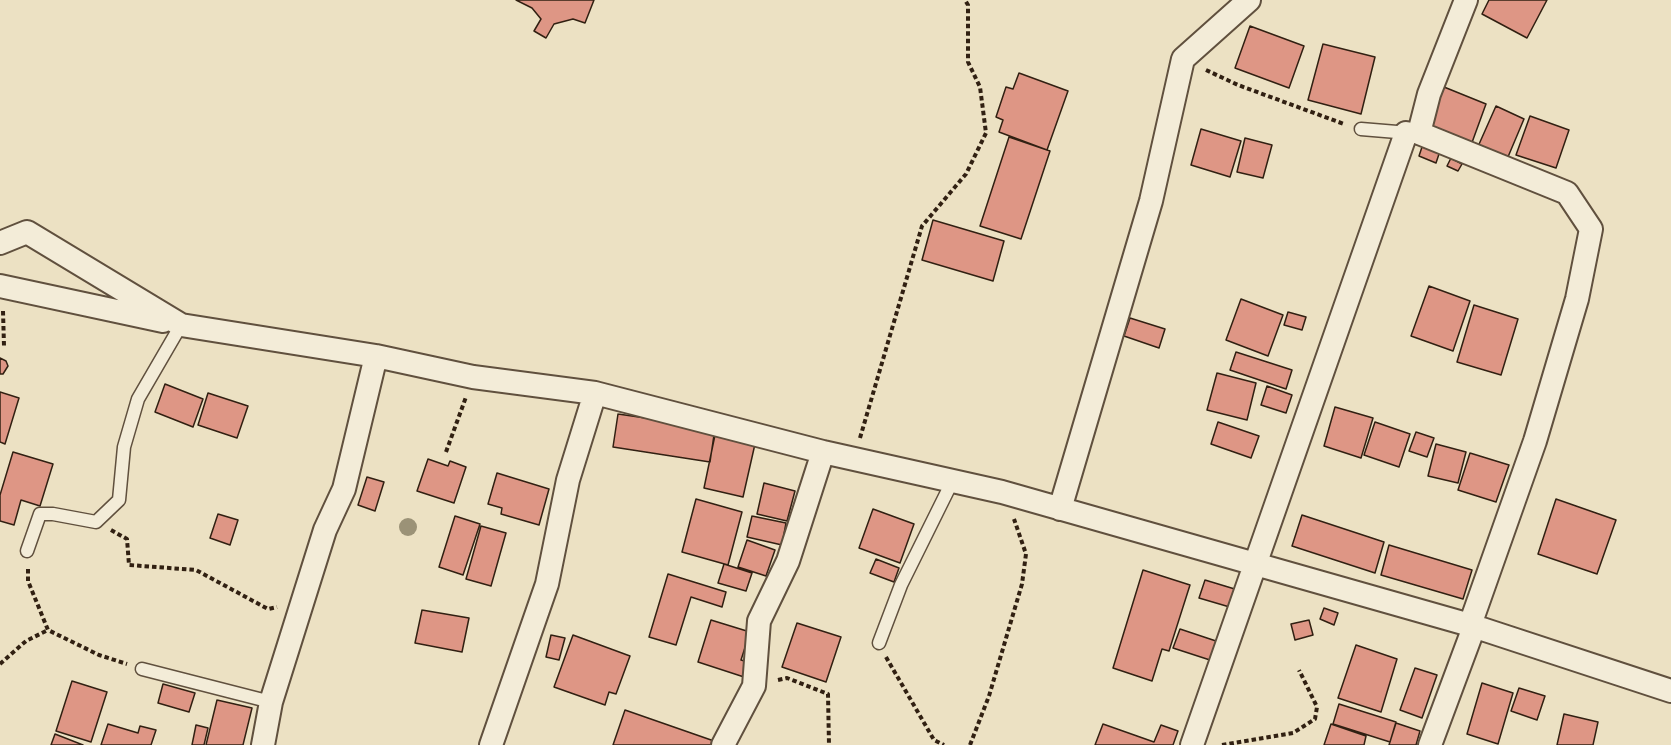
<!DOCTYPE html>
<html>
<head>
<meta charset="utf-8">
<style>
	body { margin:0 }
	canvas { display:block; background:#ece1c3 }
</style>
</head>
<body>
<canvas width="1671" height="745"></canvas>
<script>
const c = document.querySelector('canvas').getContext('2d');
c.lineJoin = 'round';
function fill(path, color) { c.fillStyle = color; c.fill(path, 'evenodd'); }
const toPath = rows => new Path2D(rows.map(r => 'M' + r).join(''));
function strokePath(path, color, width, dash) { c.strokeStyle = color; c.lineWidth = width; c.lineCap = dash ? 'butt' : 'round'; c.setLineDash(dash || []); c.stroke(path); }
const building = toPath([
	[516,0,594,0,585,23,573,19,554,24,546,38,534,31,541,19,532,8,516,0],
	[1489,0,1547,0,1527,38,1482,14,1489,0],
	[1250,26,1304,46,1289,88,1235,68,1250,26],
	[1323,44,1375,57,1361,114,1308,100,1323,44],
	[1019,73,1068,91,1047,150,999,132,1003,120,996,117,1006,87,1013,89,1019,73],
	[1444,87,1486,104,1470,148,1427,132,1444,87],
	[1496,106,1524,119,1505,164,1476,151,1496,106],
	[1530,116,1569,130,1556,168,1516,155,1530,116],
	[1201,129,1241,141,1230,177,1191,165,1201,129],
	[1009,137,1050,151,1021,239,980,226,1009,137],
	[1245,138,1272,145,1263,178,1237,172,1245,138],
	[1423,144,1440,151,1436,163,1419,156,1423,144],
	[1451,158,1462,164,1458,171,1447,166,1451,158],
	[933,220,1004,241,993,281,922,260,933,220],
	[1429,286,1470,301,1453,351,1411,336,1429,286],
	[1241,299,1283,315,1268,356,1226,340,1241,299],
	[1474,305,1518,319,1501,375,1457,362,1474,305],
	[1288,312,1306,317,1302,330,1284,325,1288,312],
	[1130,318,1165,329,1159,348,1124,336,1130,318],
	[1236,352,1292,370,1286,389,1230,370,1236,352],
	[0,358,6,361,8,366,3,374,0,374,0,358],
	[1217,373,1256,383,1247,420,1207,410,1217,373],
	[165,384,203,399,193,427,155,412,165,384],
	[1267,386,1292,395,1286,413,1261,405,1267,386],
	[0,392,19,398,5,444,0,442,0,392],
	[208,393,248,406,237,438,198,425,208,393],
	[1335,407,1373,418,1361,458,1324,446,1335,407],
	[618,414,715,428,710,462,613,447,618,414],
	[1218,422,1259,436,1251,458,1211,444,1218,422],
	[1375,422,1410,434,1399,467,1364,455,1375,422],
	[1416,432,1434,438,1427,457,1409,451,1416,432],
	[715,435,755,444,743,497,704,488,715,435],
	[1436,444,1466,452,1458,483,1428,476,1436,444],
	[13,452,53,464,40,506,21,500,14,525,0,521,0,495,13,452],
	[1470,453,1509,465,1496,502,1458,490,1470,453],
	[428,459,448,466,450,461,466,467,454,503,417,491,428,459],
	[497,473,549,489,539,525,501,514,502,508,488,504,497,473],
	[367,477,384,482,375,511,358,505,367,477],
	[764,483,795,491,787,521,757,514,764,483],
	[696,499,742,512,728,565,682,552,696,499],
	[1556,499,1616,520,1597,574,1538,554,1556,499],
	[873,509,914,524,900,563,859,548,873,509],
	[218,514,238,520,230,545,210,538,218,514],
	[1302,515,1384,542,1375,573,1292,546,1302,515],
	[455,516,480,524,463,575,439,567,455,516],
	[752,516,786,523,782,545,747,537,752,516],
	[481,526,506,533,491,586,466,579,481,526],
	[747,540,775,550,766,576,738,567,747,540],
	[1389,545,1472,570,1463,599,1381,575,1389,545],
	[876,559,899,568,894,582,870,573,876,559],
	[724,564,752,573,746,591,718,583,724,564],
	[1143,570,1190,585,1169,651,1162,649,1152,681,1113,668,1143,570],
	[668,574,726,592,722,607,691,597,676,645,649,637,668,574],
	[1205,580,1238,590,1233,608,1199,598,1205,580],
	[1324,608,1338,613,1334,625,1320,619,1324,608],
	[422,610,469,618,462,652,415,643,422,610],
	[711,620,750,632,741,660,748,662,744,677,698,662,711,620],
	[1309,620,1313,635,1295,640,1291,624,1309,620],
	[797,623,841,637,826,682,782,667,797,623],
	[1180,629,1219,642,1213,661,1173,648,1180,629],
	[551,635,565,638,559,660,546,657,551,635],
	[573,635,630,656,616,694,609,692,605,705,554,687,573,635],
	[1356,645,1397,659,1381,712,1338,698,1356,645],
	[1415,668,1437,675,1422,718,1400,710,1415,668],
	[72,681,107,692,91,742,56,731,72,681],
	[1482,683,1513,693,1498,744,1467,734,1482,683],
	[163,684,195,693,189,712,158,703,163,684],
	[1519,688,1545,696,1537,720,1511,711,1519,688],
	[217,700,252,708,243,745,206,745,217,700],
	[1339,704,1396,722,1390,742,1333,724,1339,704],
	[625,710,714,741,713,745,613,745,625,710],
	[1564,714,1598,722,1593,745,1557,745,1564,714],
	[1396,723,1420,731,1416,745,1389,745,1396,723],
	[108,724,138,733,140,726,156,730,151,745,101,745,108,724],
	[1103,724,1154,742,1161,725,1178,731,1173,745,1095,745,1103,724],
	[1331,724,1366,736,1364,745,1324,745,1331,724],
	[196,725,208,728,204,745,192,745,196,725],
	[55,734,83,745,51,745,55,734]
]);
fill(building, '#de9685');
strokePath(building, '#312012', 1.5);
const lane = toPath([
	[1361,129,1409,133],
	[27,551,40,514,53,514,96,522,119,500,124,447,138,399,181,325],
	[879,643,901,585,953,480],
	[142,669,271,702]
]);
const street = toPath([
	[1466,0,1429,94,1419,133,1567,193,1591,229,1577,299,1535,441,1470,625],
	[0,243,27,232,181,325,376,356,473,377,595,393,823,452,1002,492,1470,625,1671,691],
	[0,286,163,321],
	[1060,509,1151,201,1183,59,1249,0],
	[263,745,271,702,325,530,344,489,376,356],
	[491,745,547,584,568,480,595,393],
	[723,745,754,686,759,621,788,561,823,452],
	[1192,745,1406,133],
	[1430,745,1474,627]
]);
strokePath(lane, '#60503e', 15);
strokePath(street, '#60503e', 26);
strokePath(toPath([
	[1206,70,1238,85,1344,124],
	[3,311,4,346],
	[860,438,922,226,966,174,986,133,980,87,968,62,968,5,965,0],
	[446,452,466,397],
	[111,530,127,539,129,565,196,570,268,609,277,607],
	[28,569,28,581,48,630,99,655,127,664],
	[886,657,934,740,944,745],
	[0,664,26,641,48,630],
	[778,680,787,678,828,694,829,745],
	[970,745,989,696,1022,584,1026,554,1014,519],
	[1222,745,1293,733,1315,719,1317,707,1299,670]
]), '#312012', 4, [4.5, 3]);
strokePath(lane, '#f3ecd8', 12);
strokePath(street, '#f3ecd8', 22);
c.fillStyle = '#9b9277';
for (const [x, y] of [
	[408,527]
]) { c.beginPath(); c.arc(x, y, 9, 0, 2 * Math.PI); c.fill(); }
</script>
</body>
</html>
